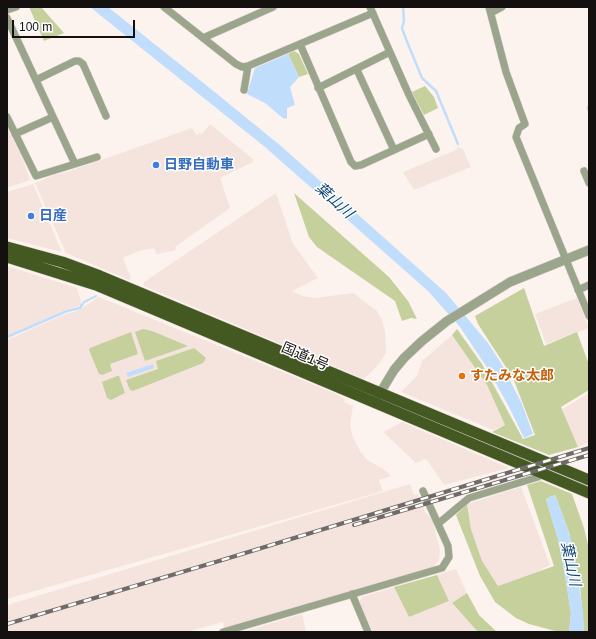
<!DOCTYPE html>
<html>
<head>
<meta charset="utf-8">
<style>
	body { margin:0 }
	#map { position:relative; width:596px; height:639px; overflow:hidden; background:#fcf3ef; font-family:Arial,sans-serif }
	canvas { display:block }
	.frame { position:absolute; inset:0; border:8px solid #13100f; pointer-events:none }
	.scale { position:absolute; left:12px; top:20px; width:123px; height:18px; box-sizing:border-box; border:2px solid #13100f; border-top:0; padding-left:5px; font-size:12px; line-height:14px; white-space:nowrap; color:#13100f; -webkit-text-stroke:3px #fff; paint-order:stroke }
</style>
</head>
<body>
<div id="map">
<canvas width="596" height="639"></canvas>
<div class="frame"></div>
<div class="scale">100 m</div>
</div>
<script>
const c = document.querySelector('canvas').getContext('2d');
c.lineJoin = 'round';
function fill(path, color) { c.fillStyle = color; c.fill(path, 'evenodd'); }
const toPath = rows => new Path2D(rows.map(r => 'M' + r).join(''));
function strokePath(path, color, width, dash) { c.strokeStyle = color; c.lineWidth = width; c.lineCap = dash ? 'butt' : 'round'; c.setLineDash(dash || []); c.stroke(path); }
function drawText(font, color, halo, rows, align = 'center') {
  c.font = font + ' Arial,"Noto Sans JP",sans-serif'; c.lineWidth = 3; c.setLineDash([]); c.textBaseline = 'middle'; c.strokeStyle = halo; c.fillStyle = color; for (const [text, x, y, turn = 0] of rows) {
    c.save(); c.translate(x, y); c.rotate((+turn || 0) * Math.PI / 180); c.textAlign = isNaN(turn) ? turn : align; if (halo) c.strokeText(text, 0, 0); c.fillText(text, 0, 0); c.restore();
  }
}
fill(toPath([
	[210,124,253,159,253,162,220,178,230,208,175,247,176,249,173,251,156,254,154,248,139,251,123,258,131,278,129,280,66,253,35,183,54,175,67,172,192,128,197,135,200,133,202,134],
	[7,128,21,154,30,180,7,188],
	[458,147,463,149,471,167,414,190,403,172,456,150],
	[33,184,62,252,7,238,7,192],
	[276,193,293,244,318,278,292,291,303,296,315,298,353,293,377,311,382,320,385,331,386,353,379,364,364,379,144,286,144,282],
	[7,266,77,288,82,305,66,310,7,336],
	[99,297,332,392,345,399,344,402,353,406,350,425,353,437,360,451,367,460,385,470,391,476,379,480,383,491,7,599,7,340,61,316,79,310],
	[577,298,589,328,546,344,535,314],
	[452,335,487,385,505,425,493,430,401,392,417,376,422,361],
	[589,393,589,443,578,447,562,409],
	[402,422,509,468,444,485,427,460,425,459,416,463,383,432],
	[410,484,414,495,418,494,425,512,432,519,440,550,439,561,432,568,224,628,223,622,187,632,7,632,7,605],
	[521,487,550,565,537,572,498,586,482,561,471,529,467,504],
	[456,569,467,593,452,604,478,632,373,632,359,602,362,597,394,587,409,617,449,601,437,575],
	[302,614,306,632,242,632,289,618]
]), '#f5e4dd');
fill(toPath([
	[29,7,41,7,64,33,44,41],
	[294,51,299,54,308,74,299,77,288,54],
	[425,86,434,97,438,108,424,115,412,92],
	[294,193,389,277,408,301,417,319,411,318,402,321,395,301,317,247,309,237],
	[524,288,544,346,577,332,589,365,589,390,561,407,578,447,549,455,492,432,505,425,487,385,452,335,457,329,482,364,523,439,535,435,513,378,478,324,475,316],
	[143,329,152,331,188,346,145,361,135,332],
	[131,332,138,354,110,364,112,371,102,375,99,374,89,350,90,348],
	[194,348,206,358,203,363,133,391,130,390,126,380,158,369,156,361],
	[117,376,119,376,125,393,111,400,107,398,102,382],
	[541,481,572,494,584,528,589,549,589,632,584,632,580,585,569,532,555,495,546,499,558,539,565,575,571,613,569,632,559,632,529,624,516,618,495,602,480,576,456,515,467,504,471,529,482,561,498,586,554,566,527,485],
	[437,575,449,601,409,617,394,587],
	[467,593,479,615,497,632,478,632,452,603]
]), '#c6d09d');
fill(toPath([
	[90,7,108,7,206,85,281,146,446,293,488,343,501,363,522,404,533,434,524,438,509,407,488,369,460,327,428,291,265,147],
	[288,54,299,77,290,87,295,105,287,108,287,118,284,119,265,103,247,94,255,68],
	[153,364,154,368,128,377,126,373],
	[555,495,569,532,575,559,583,612,584,632,569,632,571,613,565,575,558,539,546,499]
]), '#c0defc');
strokePath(toPath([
	[403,7,404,21,402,28,406,39,422,78,436,91,458,144],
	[588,107,589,112],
	[7,337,67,311,80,308,84,302,96,296]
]), '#c0defc', 2.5);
const minor = toPath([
	[164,7,236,64,242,67,248,66,373,13],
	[370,7,409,95,436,149],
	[489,7,506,72,525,124,519,128,516,137,589,316],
	[7,10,16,7],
	[491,13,502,7],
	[7,18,75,164,36,176,7,117],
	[203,38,273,7],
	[300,44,351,162,355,166,361,165,429,134],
	[357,70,394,150],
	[36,80,75,61,79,61,83,64,106,116],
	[318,88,390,52],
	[244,90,248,66],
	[15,134,53,117],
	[75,164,97,157],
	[584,171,589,183],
	[578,290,589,285],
	[439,523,469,498,538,477,541,473],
	[352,594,368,632],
	[223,632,442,568,449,557,448,546,423,491]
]);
const tertiary = toPath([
	[377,398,394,370,404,358,422,341,447,321,510,282,589,250]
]);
const trunk = toPath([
	[7,247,62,262,100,276,589,480],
	[7,257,96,285,589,493]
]);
strokePath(minor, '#d7cfcb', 8);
strokePath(tertiary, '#d7cfcb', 10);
strokePath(trunk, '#d7cfcb', 12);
strokePath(minor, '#9aa58b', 7);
strokePath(tertiary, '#9aa58b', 9);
strokePath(trunk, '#445822', 11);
const rail = toPath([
	[354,525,589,455],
	[7,624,219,561,589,448]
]);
strokePath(rail, '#706b68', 4);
strokePath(rail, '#fff', 2.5, [8]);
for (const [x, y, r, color] of [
	[156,165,4,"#3f7fe0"],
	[31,216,4,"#3f7fe0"],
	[462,376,4,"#e8710a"]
]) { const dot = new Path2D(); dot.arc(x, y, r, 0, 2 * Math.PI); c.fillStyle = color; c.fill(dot); strokePath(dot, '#fff', 1.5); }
drawText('bold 14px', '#366cbe', '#fff', [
	["日野自動車",164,165],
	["日産",39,216]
], 'left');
drawText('14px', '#13100f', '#fff', [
	["国道1号",305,357,23]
]);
drawText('bold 14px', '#c56008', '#fff', [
	["すたみな太郎",470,376]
], 'left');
drawText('italic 15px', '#114673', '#fff', [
	["葉山川",334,201,42],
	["葉山川",570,564,78]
]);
</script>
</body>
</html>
